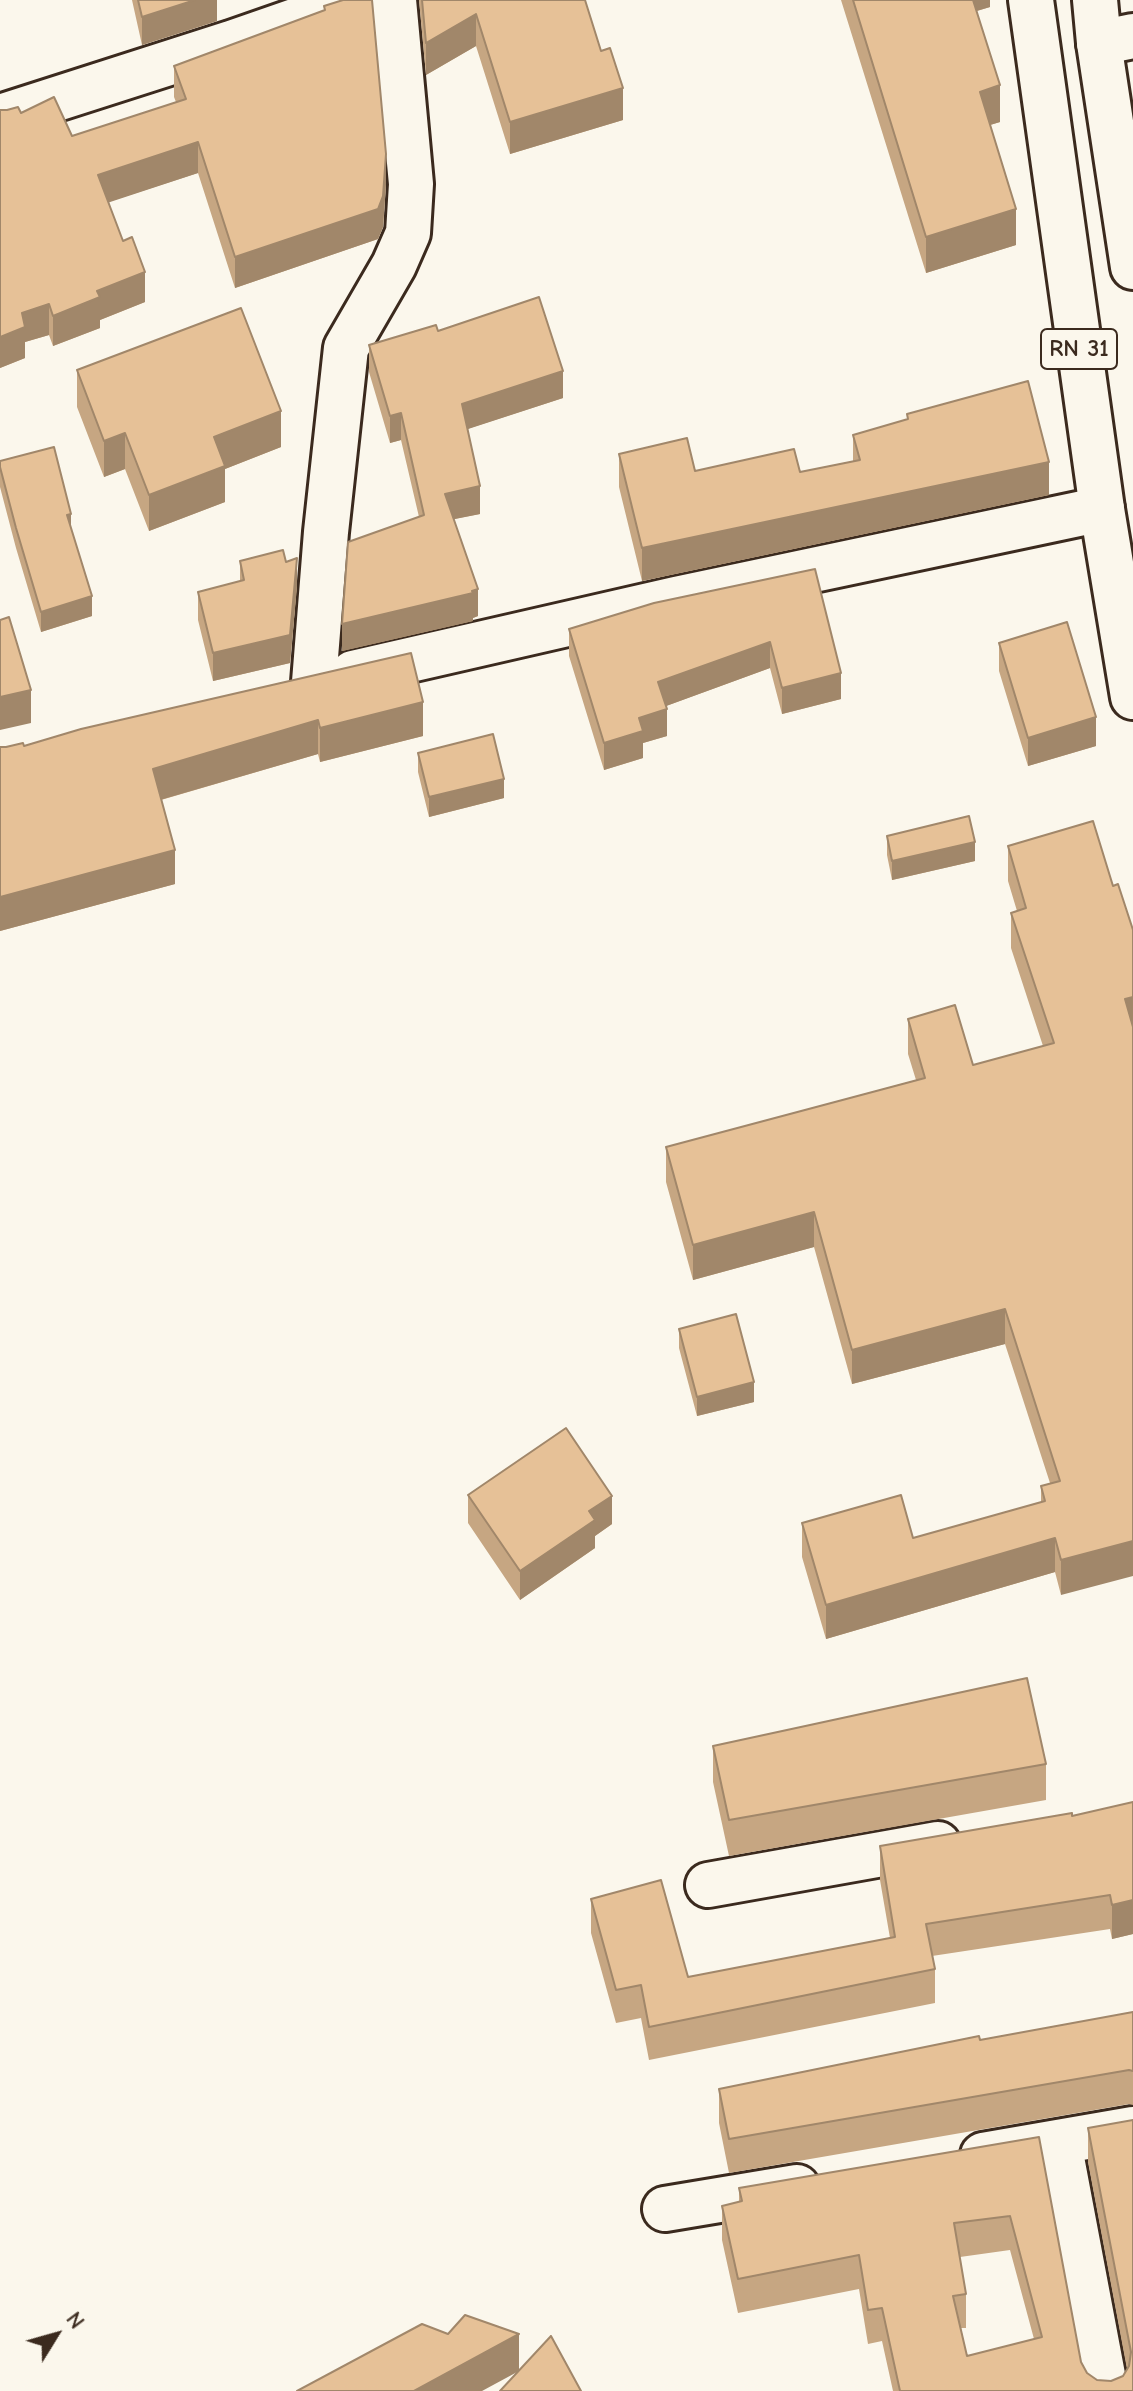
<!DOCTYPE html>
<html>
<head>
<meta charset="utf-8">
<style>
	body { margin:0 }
	#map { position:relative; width:1133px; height:2391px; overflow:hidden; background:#fbf7ec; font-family:"Comic Neue",sans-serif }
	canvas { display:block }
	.north { position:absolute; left:16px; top:2295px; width:80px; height:80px; -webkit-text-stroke:6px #fbf7ec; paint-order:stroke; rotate:53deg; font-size:22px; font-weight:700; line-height:32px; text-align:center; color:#3b2a1e }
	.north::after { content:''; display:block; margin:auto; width:28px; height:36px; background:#3b2a1e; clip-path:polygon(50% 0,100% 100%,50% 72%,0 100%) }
</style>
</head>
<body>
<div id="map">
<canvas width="1133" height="2391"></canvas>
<div class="north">N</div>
</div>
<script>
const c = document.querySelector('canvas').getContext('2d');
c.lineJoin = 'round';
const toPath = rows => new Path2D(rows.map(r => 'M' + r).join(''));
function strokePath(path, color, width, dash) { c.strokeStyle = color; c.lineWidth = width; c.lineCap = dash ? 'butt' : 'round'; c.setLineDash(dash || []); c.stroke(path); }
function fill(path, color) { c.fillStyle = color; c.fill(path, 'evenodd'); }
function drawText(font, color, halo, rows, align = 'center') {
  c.font = font + ' "Comic Neue",sans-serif'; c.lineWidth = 8; c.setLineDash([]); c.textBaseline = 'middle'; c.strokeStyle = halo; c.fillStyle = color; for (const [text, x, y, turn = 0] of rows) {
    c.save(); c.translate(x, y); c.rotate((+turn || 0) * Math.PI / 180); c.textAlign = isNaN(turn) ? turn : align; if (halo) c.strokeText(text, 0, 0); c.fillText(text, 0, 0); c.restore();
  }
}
const minor = toPath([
	[1099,43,1133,36],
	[0,117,231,43,355,0],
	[353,673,676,599,1102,509],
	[314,682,326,532,346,348,394,265,408,233,411,184,394,0],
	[708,1885,938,1844],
	[1059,2142,1106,2391],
	[983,2155,1133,2129],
	[665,2209,797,2187]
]);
const highway = toPath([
	[1031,0,1102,509,1133,697],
	[1095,0,1099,43,1133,267]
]);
strokePath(minor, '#3b2a1e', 50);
strokePath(highway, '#3b2a1e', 50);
strokePath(minor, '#fbf7ec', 44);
strokePath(highway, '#fbf7ec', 44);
fill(toPath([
	[132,0,217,0,217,21,142,45],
	[419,0,585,0,623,120,510,154,476,46,426,75],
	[841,0,990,0,990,7,977,11,1000,122,990,125,1016,245,926,273],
	[324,6,386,184,383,227,378,239,235,288,198,173,108,202,145,302,100,320,100,328,53,346,49,335,25,342,25,358,0,368,0,110,21,113,72,136,176,102,174,97,174,66,324,10],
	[438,331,563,398,467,429,480,514,454,519,478,616,473,618,473,621,342,651,419,517,401,440,390,443,369,372,369,345],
	[77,370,281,447,225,469,225,502,149,531,125,469,104,477,77,407],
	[907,414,1049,495,642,581,619,487,619,454,695,471,800,472,853,461,853,435,907,420],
	[0,461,71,530,92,616,41,632,16,548,0,487],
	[240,561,286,562,297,586,290,663,213,681,198,620,198,592,240,581],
	[815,569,841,699,782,714,770,668,666,706,667,736,643,743,643,758,604,770,569,656,569,629],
	[999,643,1096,746,1028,766,999,671],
	[411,653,423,736,320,762,318,754,161,800,175,884,0,931,0,747,24,746],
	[418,753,504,798,429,817,418,772],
	[1093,821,1061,1595,1055,1572,826,1639,802,1557,802,1523,913,1538,1041,1502,1041,1486,1050,1483,1005,1344,852,1384,814,1247,693,1280,666,1182,666,1147,916,1080,908,1054,908,1019,973,1065,1043,1046,1011,948,1011,913,1017,911,1008,881,1008,846],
	[887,836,975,861,892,880,887,855],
	[679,1329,754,1402,697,1416,679,1348],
	[468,1495,612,1524,595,1536,595,1548,520,1600,468,1523],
	[713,1746,1046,1764,1046,1800,729,1856,713,1782],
	[1133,1802,1133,1934,1112,1939,1110,1929,932,1956,935,1969,935,2003,649,2060,641,2018,616,2023,591,1933,591,1899,688,1977,890,1938,880,1880,880,1846,1072,1816],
	[1133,2012,1133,2105,1129,2104,729,2173,719,2123,719,2089],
	[1133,2120,1133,2391,893,2391,882,2341,868,2344,859,2289,738,2313,722,2240,722,2206,739,2202,739,2188,1039,2137,1081,2362,1087,2373,1097,2380,1111,2381,1123,2376,1127,2369,1088,2162,1088,2128],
	[1010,2250,1034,2339,967,2356,961,2328,966,2328,966,2294,960,2257]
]), '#c6a682');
fill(toPath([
	[195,0,217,0,217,21,142,45,142,17],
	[966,0,990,0,990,7,966,14],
	[476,14,476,46,426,75,426,43],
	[1000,85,1000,122,980,128,980,92],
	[623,88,623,120,510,154,510,122],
	[198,142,198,173,98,206,98,175],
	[386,154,386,184,383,227,378,239,235,288,235,257],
	[1016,209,1016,245,926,273,926,237],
	[145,272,145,302,100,320,100,328,53,346,53,316,97,291],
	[49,304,49,335,25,342,25,358,0,368,0,337,22,313],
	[563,371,563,398,462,431,462,404],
	[281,411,281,447,225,469,225,502,149,531,149,495,214,437],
	[401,413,401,440,390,443,390,416],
	[125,433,125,469,104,477,104,441],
	[1049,462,1049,495,642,581,642,548],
	[480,486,480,514,445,521,445,494],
	[71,514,71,534,67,515],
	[297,558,297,586,290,663,213,681,213,653],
	[478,589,478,616,473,618,473,621,342,651,342,624],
	[92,596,92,616,41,632,41,612],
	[770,642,770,668,658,709,658,682],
	[841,673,841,699,782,714,782,688],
	[31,690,31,723,0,730,0,697],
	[423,702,423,736,320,762,320,728],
	[667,709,667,736,643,743,643,758,604,770,604,743,639,718],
	[1096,717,1096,746,1028,766,1028,738],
	[318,720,318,754,153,802,153,769],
	[504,779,504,798,429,817,429,797],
	[975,842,975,861,892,880,892,861],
	[175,850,175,884,0,931,0,897],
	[1133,997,1133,1031,1125,999],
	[814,1212,814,1247,693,1280,693,1245],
	[1005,1309,1005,1344,852,1384,852,1350],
	[754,1382,754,1402,697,1416,697,1397],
	[612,1496,612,1524,595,1536,595,1548,520,1600,520,1571,589,1511],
	[1055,1538,1055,1572,826,1639,826,1605],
	[1133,1541,1133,1576,1061,1595,1061,1560],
	[1133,1900,1133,1934,1112,1939,1112,1905],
	[519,2334,519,2371,482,2391,414,2391]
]), '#a1876a');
const building = toPath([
	[138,0,195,0,142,17,138,0],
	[343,0,372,0,386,154,383,196,378,209,235,257,198,142,98,175,123,241,132,237,145,272,97,291,100,297,53,316,49,304,22,313,25,327,0,337,0,110,7,110,18,107,21,113,54,97,72,136,186,99,174,66,325,10,324,6,343,0],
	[422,0,585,0,601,51,610,48,623,88,510,122,476,14,426,43,422,0],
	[853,0,973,0,1000,85,980,92,1016,209,926,237,853,0],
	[539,297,563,371,462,404,480,486,445,494,478,589,472,591,473,593,342,624,348,542,424,515,401,413,390,416,369,345,436,325,438,331,539,297],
	[241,308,281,411,214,437,225,466,149,495,125,433,104,441,77,370,241,308],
	[1028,381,1049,462,642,548,619,454,687,438,695,471,794,449,800,472,860,460,853,435,908,419,907,414,1028,381],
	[54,447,71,514,67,515,92,596,41,612,16,528,0,467,0,461,54,447],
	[283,550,286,562,297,558,290,635,213,653,198,592,244,580,240,561,283,550],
	[815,569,841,673,782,688,770,642,658,682,667,709,639,718,643,731,604,743,569,629,654,603,815,569],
	[9,617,31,690,0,697,0,620,9,617],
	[1067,622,1096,717,1028,738,999,643,1067,622],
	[411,653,423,702,320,728,318,720,153,769,175,850,0,897,0,747,6,747,23,743,24,746,81,729,411,653],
	[493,734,504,779,429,797,418,753,493,734],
	[969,816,975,842,892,861,887,836,969,816],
	[1093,821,1113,886,1118,884,1133,930,1133,997,1125,999,1133,1027,1133,1541,1061,1560,1055,1538,826,1605,802,1523,901,1495,913,1538,1045,1501,1041,1486,1060,1481,1005,1309,852,1350,814,1212,693,1245,666,1147,925,1078,908,1019,955,1005,973,1065,1054,1043,1011,913,1026,908,1008,846,1093,821],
	[736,1314,754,1382,697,1397,679,1329,736,1314],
	[566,1428,612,1496,589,1511,595,1520,520,1571,468,1495,566,1428],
	[1027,1678,1046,1764,729,1820,713,1746,1027,1678],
	[1133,1802,1133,1900,1112,1905,1110,1895,926,1924,935,1969,649,2027,641,1985,616,1990,591,1899,661,1880,688,1977,895,1937,880,1846,1072,1813,1072,1816,1133,1802],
	[1133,2012,1133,2071,1129,2070,729,2139,719,2089,979,2036,980,2040,1133,2012],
	[1133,2120,1133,2391,900,2391,882,2308,868,2310,859,2255,738,2279,722,2206,742,2201,739,2188,1039,2137,1081,2362,1087,2373,1097,2380,1111,2381,1123,2376,1129,2366,1131,2352,1088,2128,1133,2120],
	[1010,2216,1042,2337,967,2356,953,2296,966,2294,954,2223,1010,2216],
	[465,2315,519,2334,414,2391,297,2391,422,2324,448,2334,465,2315],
	[551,2336,581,2391,500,2391,551,2336]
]);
fill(building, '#e6c197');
strokePath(building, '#a1876a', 2);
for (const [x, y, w] of [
	[1079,349,76]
]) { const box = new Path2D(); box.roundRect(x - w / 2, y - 20, w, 40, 6); c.fillStyle = '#fbf7ec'; c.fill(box); strokePath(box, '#3b2a1e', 2); }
drawText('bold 24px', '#3b2a1e', null, [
	["RN 31",1079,349]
]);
</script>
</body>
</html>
